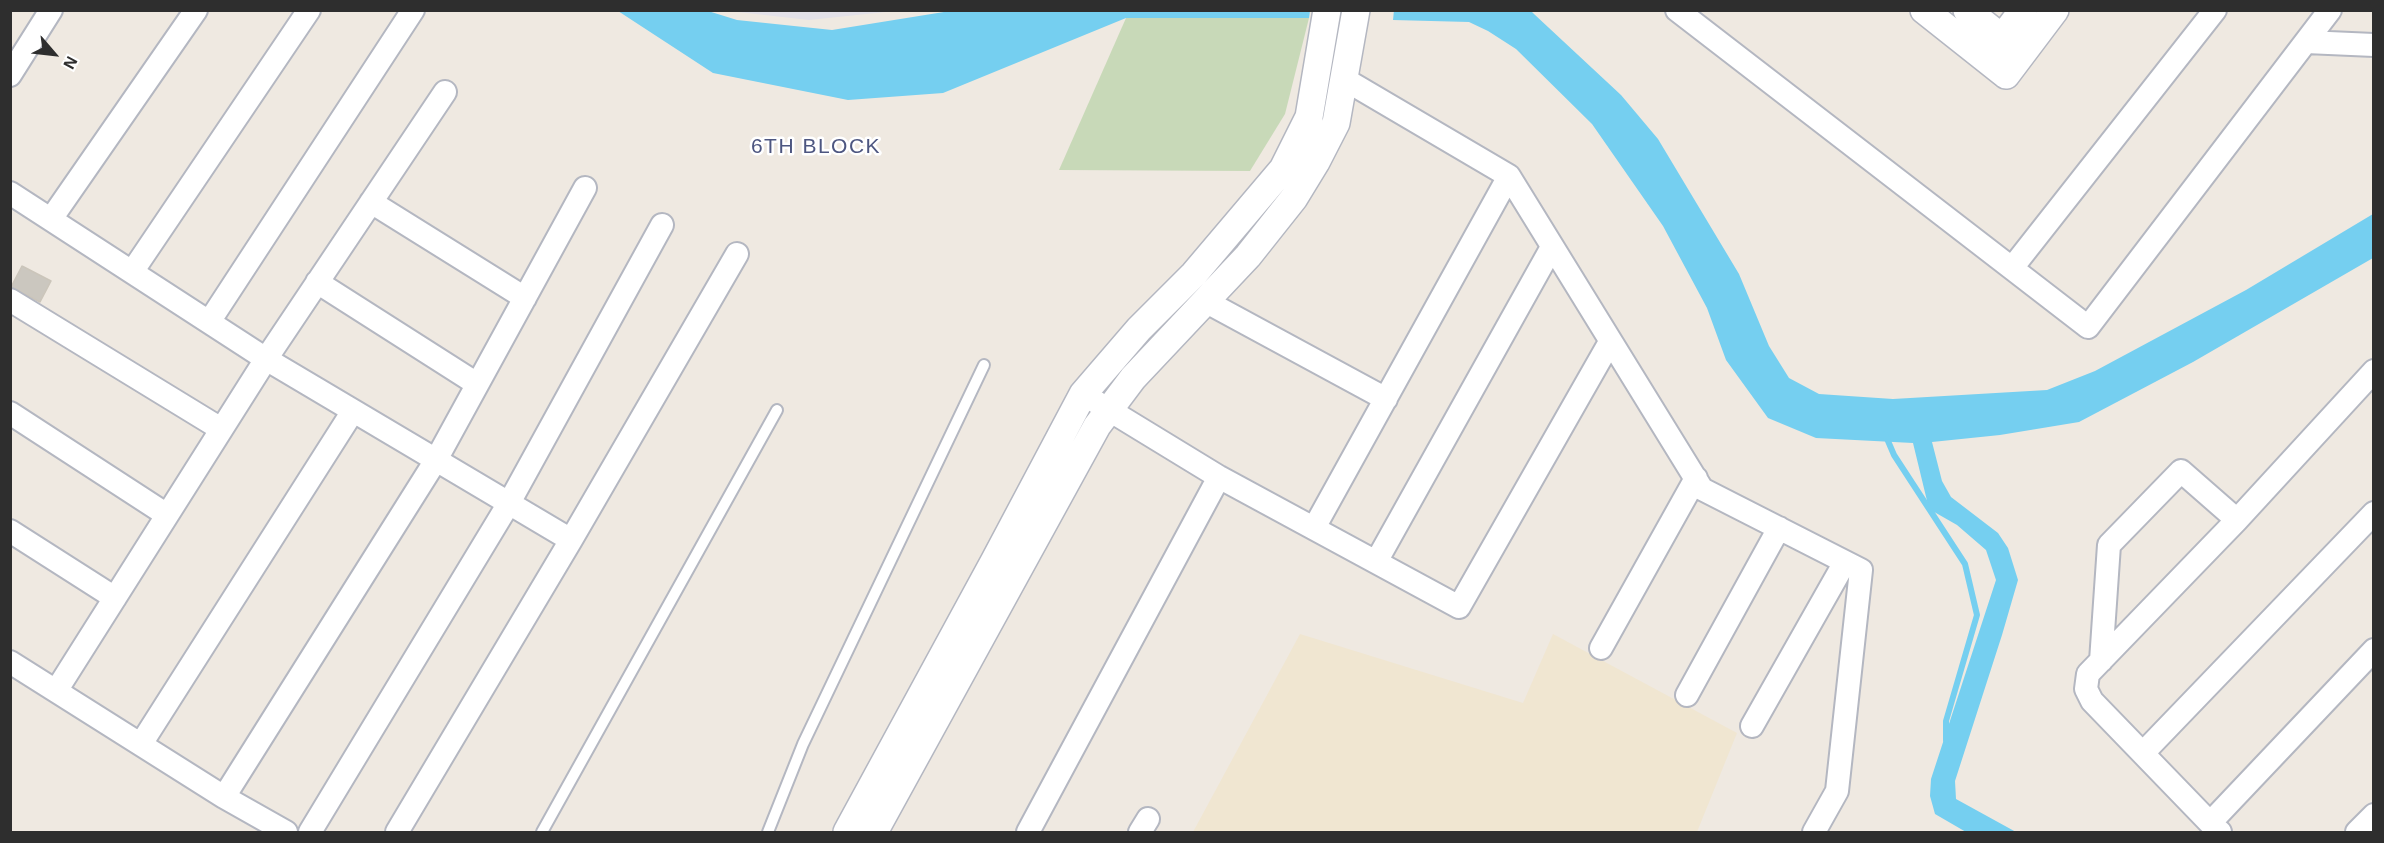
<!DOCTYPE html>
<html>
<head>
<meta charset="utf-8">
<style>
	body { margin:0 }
	#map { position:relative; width:2384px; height:843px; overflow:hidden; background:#efe9e1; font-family:Helvetica,sans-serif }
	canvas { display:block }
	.frame { position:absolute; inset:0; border:12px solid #2e2e2e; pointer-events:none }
	.north { position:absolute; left:24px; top:24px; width:60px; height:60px; -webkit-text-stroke:4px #fff; paint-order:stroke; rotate:118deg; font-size:16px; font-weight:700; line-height:24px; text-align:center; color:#2e2e2e }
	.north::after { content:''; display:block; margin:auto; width:21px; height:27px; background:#2e2e2e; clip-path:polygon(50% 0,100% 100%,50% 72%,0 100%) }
</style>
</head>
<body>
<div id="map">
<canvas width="2384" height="843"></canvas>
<div class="frame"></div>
<div class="north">N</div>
</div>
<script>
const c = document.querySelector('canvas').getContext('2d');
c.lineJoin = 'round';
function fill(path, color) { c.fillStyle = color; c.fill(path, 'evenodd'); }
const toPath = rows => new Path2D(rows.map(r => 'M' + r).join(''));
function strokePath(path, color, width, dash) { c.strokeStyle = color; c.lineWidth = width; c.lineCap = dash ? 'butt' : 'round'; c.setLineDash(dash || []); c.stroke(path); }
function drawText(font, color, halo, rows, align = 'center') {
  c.font = font + ' Helvetica,sans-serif'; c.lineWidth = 5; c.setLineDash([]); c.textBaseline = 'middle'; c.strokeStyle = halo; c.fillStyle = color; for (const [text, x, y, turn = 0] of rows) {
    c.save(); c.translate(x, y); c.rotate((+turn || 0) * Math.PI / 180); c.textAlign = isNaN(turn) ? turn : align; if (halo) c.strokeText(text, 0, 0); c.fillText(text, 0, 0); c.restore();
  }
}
fill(toPath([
	[729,11,895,11,809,20]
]), '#e3e1e8');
fill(toPath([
	[1300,634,1523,703,1553,634,1737,733,1697,832,1193,832]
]), '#f0e6d1');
fill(toPath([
	[1126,18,1309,18,1285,114,1250,171,1059,170]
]), '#c8d9b8');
fill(toPath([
	[1394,10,1530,10,1534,14,1621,95,1658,139,1739,274,1769,346,1789,378,1819,394,1893,399,2047,390,2095,371,2246,290,2373,214,2373,258,2193,362,2079,422,2000,435,1932,442,1942,481,1951,497,1998,533,2008,548,2018,580,2002,635,1955,781,1956,799,2016,832,1966,832,1935,814,1930,796,1931,779,1996,580,1986,550,1957,525,1929,509,1913,443,1816,438,1768,418,1726,360,1707,308,1663,226,1592,124,1516,49,1488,31,1469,22,1393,20],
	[950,11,950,10,1310,11,1309,18,1126,18,943,93,848,100,713,73,618,11,708,11,737,20,832,30]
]), '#75cff0');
strokePath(toPath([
	[1885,434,1894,455,1965,564,1977,615,1946,721,1946,740]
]), '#75cff0', 6);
const building = toPath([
	[22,266,51,281,40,302,11,287,22,266]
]);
fill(building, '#cbc7bf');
strokePath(building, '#cbc5ba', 1.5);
const service = toPath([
	[542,832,777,410],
	[768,832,803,744,984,365]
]);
const minor = toPath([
	[1677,10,2088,327,2330,10],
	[2306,42,2374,45],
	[10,75,51,10],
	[1344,79,1509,176,1702,489,1861,570,1837,791,1814,832],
	[10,193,266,359,571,540],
	[371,202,525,298],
	[51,219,196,10],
	[2012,268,2215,10],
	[132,272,309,10],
	[317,282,477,384],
	[10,300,221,429],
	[1205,301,1386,399],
	[209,322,413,10],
	[1083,394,1219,477,1459,607,1610,342],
	[10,413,167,515],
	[1314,528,1509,176],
	[10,531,115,598],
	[1376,562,1552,247],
	[1601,648,1696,478],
	[2101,661,2109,545,2181,471,2237,520],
	[10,662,224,797,286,832],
	[56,691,266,359,445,92],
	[1687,695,1779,528],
	[1752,726,1845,562],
	[141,744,353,411],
	[2143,753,2374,513],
	[224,797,436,460,585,188],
	[2210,823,2092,701,2086,689,2088,674,2237,520,2374,371],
	[310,832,509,503,662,225],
	[397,832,571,540,737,254],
	[1028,832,1219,477],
	[1140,832,1148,819],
	[2220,832,2210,823,2374,650],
	[2357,832,2374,815]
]);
const tertiary = toPath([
	[1924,10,2006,75],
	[1967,10,2002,38],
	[2006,75,2055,10],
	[2006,75,2002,38,2023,10],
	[847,832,995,560,1083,394,1139,329,1194,274,1283,169,1309,117,1327,10],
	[874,832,1097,426,1133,378,1248,256,1294,198,1316,162,1336,123,1356,10]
]);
strokePath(service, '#b4b7c1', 14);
strokePath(minor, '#b4b7c1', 26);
strokePath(tertiary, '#b4b7c1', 30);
strokePath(service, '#fff', 10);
strokePath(minor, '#fff', 22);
strokePath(tertiary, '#fff', 27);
c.letterSpacing = '1.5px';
drawText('21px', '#4d5680', '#fff', [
	["6TH BLOCK",816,147]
]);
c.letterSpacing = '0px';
</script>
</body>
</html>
